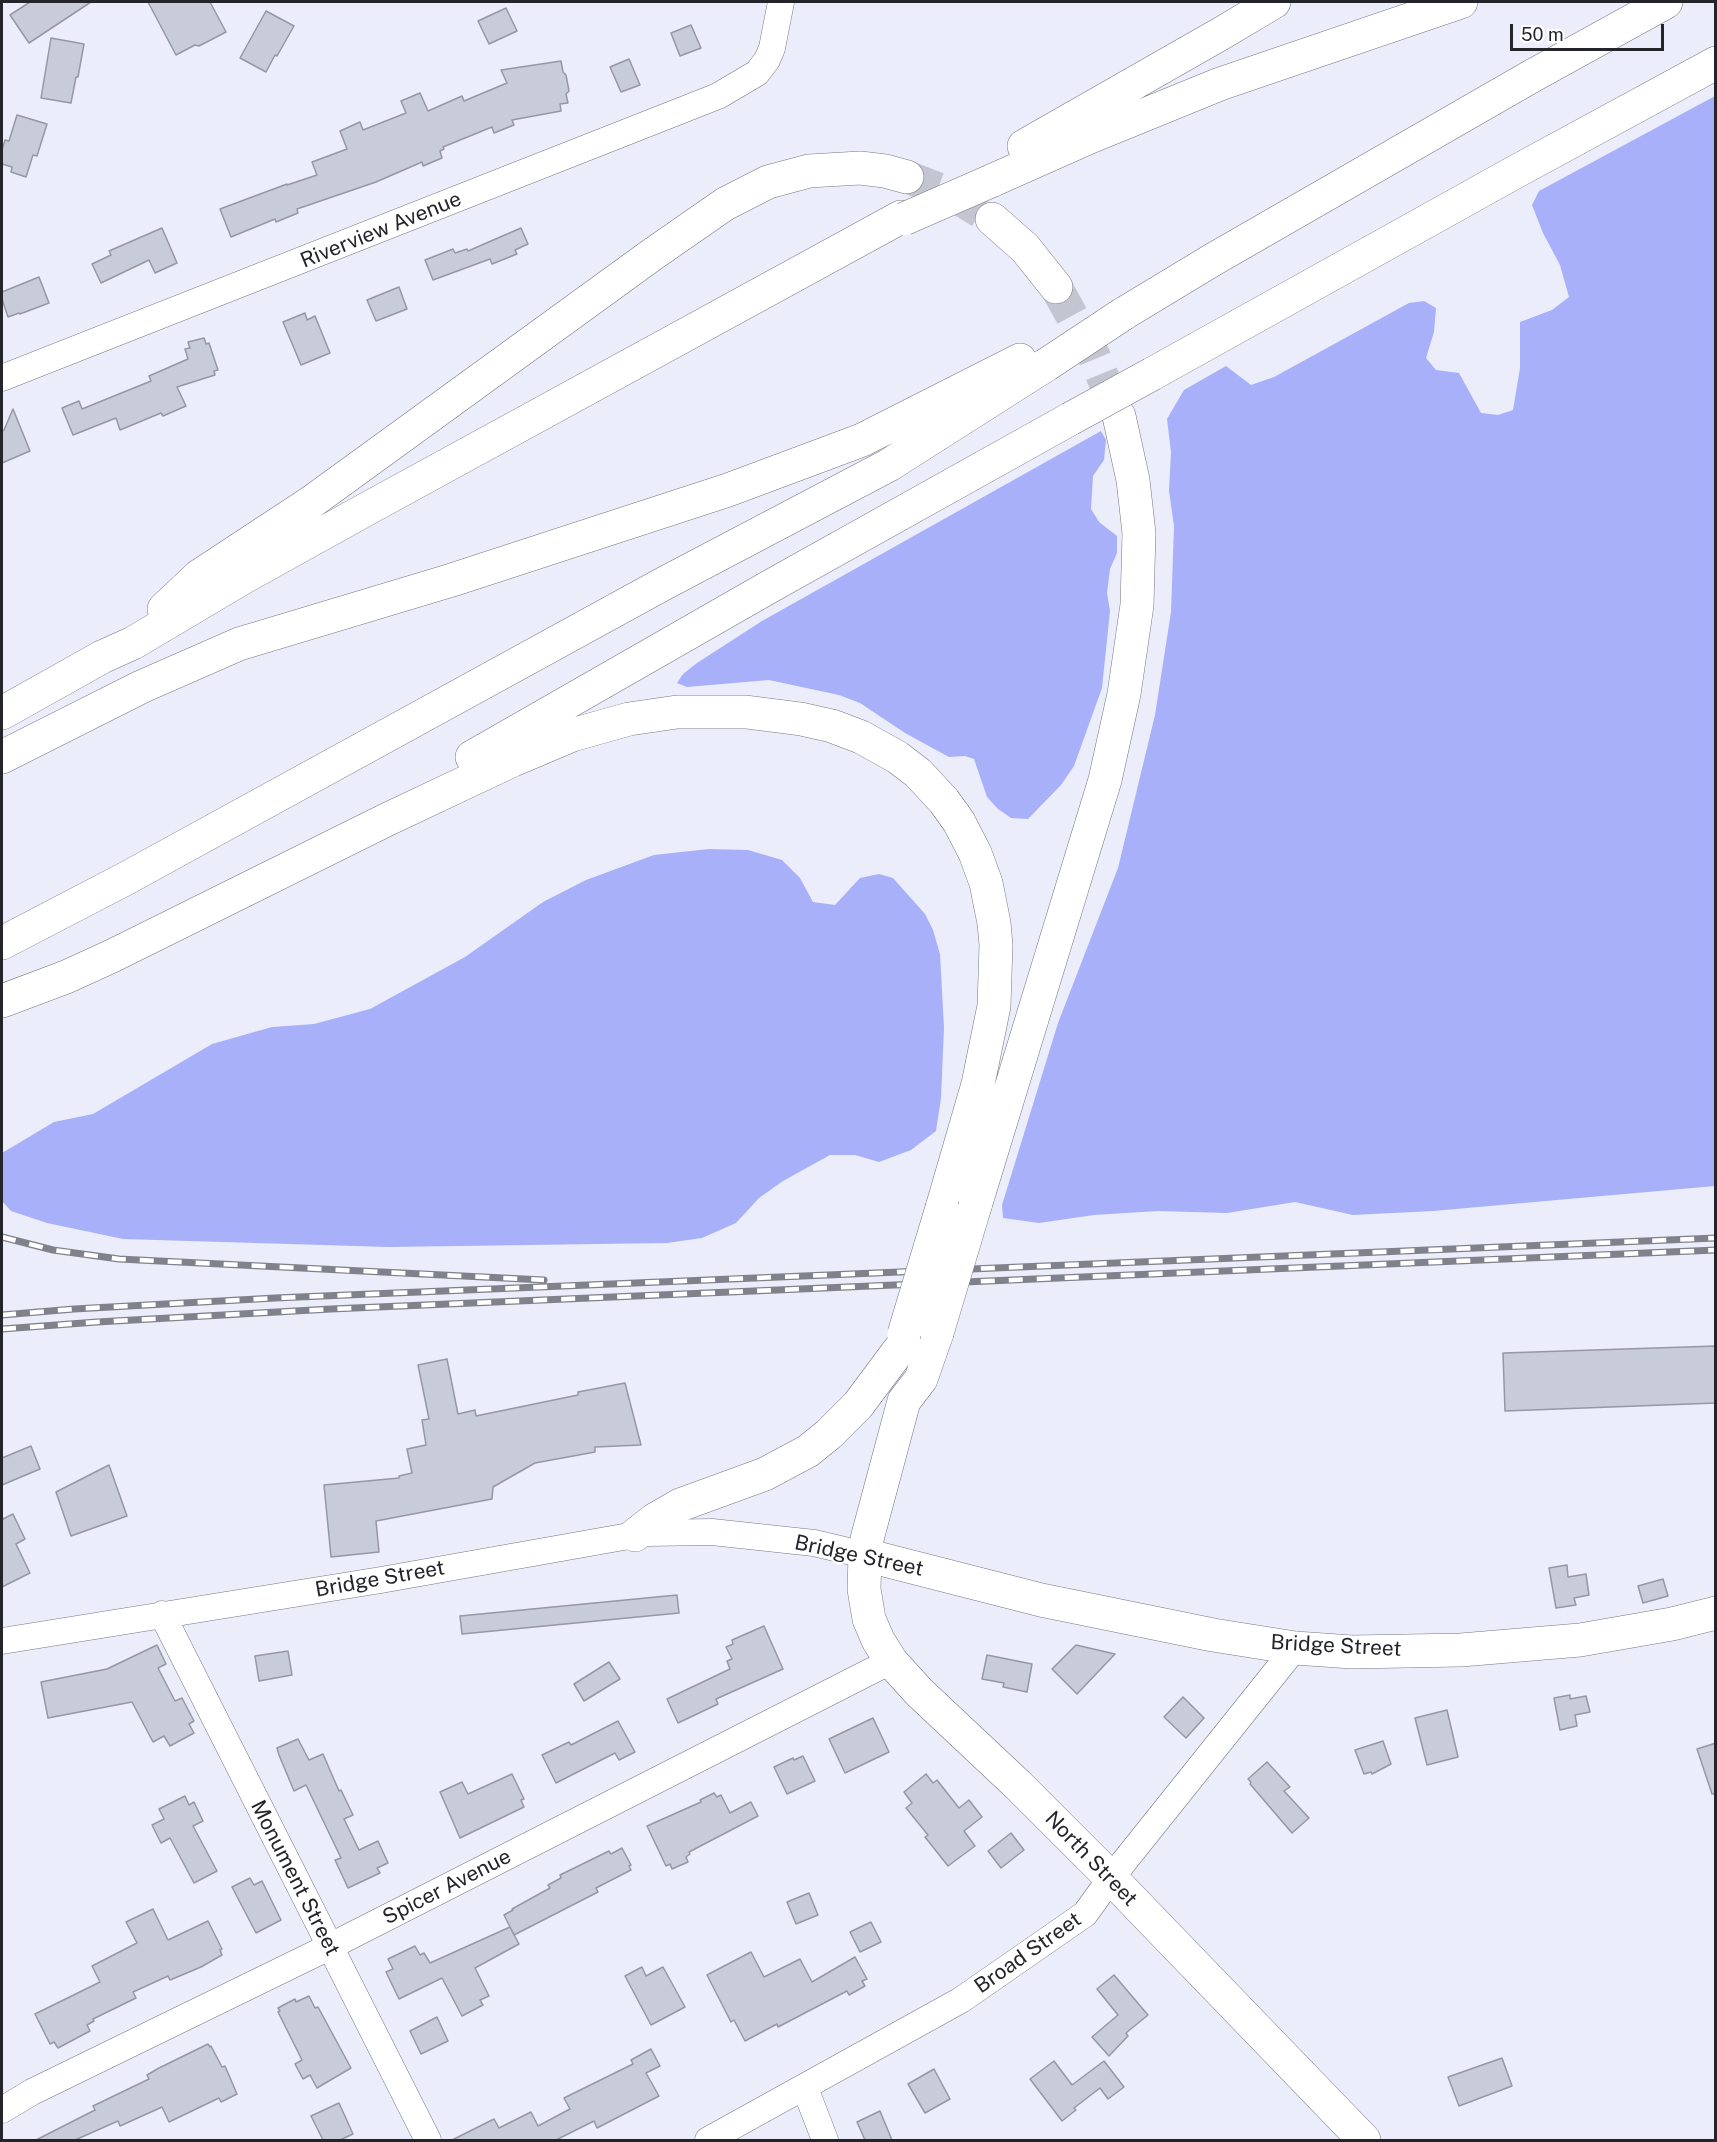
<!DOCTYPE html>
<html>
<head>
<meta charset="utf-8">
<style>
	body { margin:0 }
	#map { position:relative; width:1717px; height:2142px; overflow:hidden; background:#ebedfb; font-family:"Public Sans",sans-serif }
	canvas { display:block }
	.frame { position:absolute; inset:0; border:3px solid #24252a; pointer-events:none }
	.scale { position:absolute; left:1510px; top:24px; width:154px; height:27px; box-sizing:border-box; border:3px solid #24252a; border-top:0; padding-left:8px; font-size:18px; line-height:21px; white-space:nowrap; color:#24252a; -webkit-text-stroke:4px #fff; paint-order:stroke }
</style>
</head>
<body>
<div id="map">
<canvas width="1717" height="2142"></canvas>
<div class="frame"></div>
<div class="scale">50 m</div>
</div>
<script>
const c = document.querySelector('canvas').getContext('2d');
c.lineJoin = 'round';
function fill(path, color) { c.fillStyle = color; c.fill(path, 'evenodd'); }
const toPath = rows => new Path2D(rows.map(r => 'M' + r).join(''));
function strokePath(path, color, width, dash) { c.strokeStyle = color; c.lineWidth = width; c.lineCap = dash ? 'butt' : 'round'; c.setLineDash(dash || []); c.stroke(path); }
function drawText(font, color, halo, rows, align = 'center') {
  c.font = font + ' "Public Sans",sans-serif'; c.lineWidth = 4.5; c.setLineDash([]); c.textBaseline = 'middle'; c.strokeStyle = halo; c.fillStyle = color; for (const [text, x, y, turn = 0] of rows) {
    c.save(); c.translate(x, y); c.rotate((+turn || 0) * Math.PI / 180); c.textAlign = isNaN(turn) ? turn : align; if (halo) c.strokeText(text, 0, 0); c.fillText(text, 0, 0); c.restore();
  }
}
fill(toPath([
	[1715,96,1715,1186,1433,1211,1353,1215,1295,1202,1227,1213,1158,1211,1094,1215,1039,1223,1003,1218,1002,1205,1058,1023,1118,868,1155,715,1171,612,1174,526,1169,491,1171,452,1167,419,1184,390,1226,366,1251,385,1274,377,1409,303,1424,301,1436,308,1434,332,1426,358,1436,370,1459,373,1481,413,1498,415,1513,410,1520,368,1520,322,1552,310,1569,297,1560,265,1543,233,1532,205,1539,191],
	[1101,431,1106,440,1104,460,1093,476,1091,509,1099,522,1117,536,1117,553,1110,569,1107,593,1110,611,1102,688,1074,766,1061,785,1028,819,1011,818,998,809,987,797,974,759,965,756,949,757,905,733,860,703,839,695,769,680,687,687,677,683,683,674,697,663,762,621],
	[709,849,748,850,782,860,800,878,813,902,835,905,860,878,879,874,893,878,925,914,933,930,940,954,944,1028,941,1098,936,1131,911,1150,879,1162,855,1155,830,1155,783,1181,759,1198,736,1223,702,1238,667,1243,389,1247,123,1239,47,1223,11,1211,2,1201,2,1153,54,1122,93,1114,212,1044,272,1027,314,1024,370,1009,465,957,543,902,586,880,654,855]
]), '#a7b0f9');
const building = toPath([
	[30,2,91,2,29,43,10,15,30,2],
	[148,2,210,2,226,32,199,46,195,45,176,55,148,2],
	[506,8,517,31,489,44,478,21,506,8],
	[266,11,294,26,277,56,275,55,266,72,240,58,266,11],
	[691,25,701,48,680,56,671,33,691,25],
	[51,38,84,44,78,77,76,77,71,103,41,98,51,38],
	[629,59,640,85,621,92,610,67,629,59],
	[561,61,563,72,566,75,569,91,566,94,568,103,560,104,561,111,512,120,514,125,494,133,492,127,443,147,444,149,440,151,442,158,423,166,422,162,376,182,297,209,298,213,276,222,275,219,231,237,220,209,287,184,287,185,317,175,312,162,347,149,340,131,360,122,363,130,406,113,401,101,420,93,428,111,462,96,464,101,507,83,501,70,561,61],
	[17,115,47,124,37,156,33,155,26,177,11,172,12,167,2,164,2,150,5,140,9,141,17,115],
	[162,228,177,263,155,273,149,260,101,283,92,264,111,255,109,251,162,228],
	[521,228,528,244,515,250,517,254,492,264,490,259,433,280,425,260,453,249,455,253,467,249,468,251,521,228],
	[39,277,49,303,20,314,19,313,8,317,2,299,2,292,39,277],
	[399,287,407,309,376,321,367,300,399,287],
	[305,313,307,320,315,316,330,353,301,365,283,322,305,313],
	[204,338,206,344,209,343,218,370,214,371,215,375,177,387,186,406,163,416,161,413,120,430,116,418,73,435,62,408,79,401,82,409,151,381,149,376,188,359,185,349,190,348,188,342,204,338],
	[13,409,30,451,2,463,2,431,4,430,13,409],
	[1716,1346,1716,1403,1505,1411,1503,1353,1716,1346],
	[447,1359,458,1414,475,1410,476,1416,578,1395,578,1392,625,1383,641,1445,595,1447,595,1452,535,1463,493,1487,492,1499,376,1521,379,1552,331,1557,324,1485,399,1478,399,1476,412,1473,407,1449,426,1445,422,1420,429,1419,418,1365,447,1359],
	[31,1446,40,1469,2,1485,2,1458,31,1446],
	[109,1465,127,1516,71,1536,56,1492,109,1465],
	[13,1514,25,1539,16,1544,30,1573,2,1587,2,1516,3,1519,13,1514],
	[1567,1565,1568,1577,1586,1574,1589,1595,1574,1598,1576,1605,1556,1608,1549,1568,1567,1565],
	[1663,1579,1668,1596,1643,1603,1638,1586,1663,1579],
	[677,1595,679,1613,462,1634,460,1616,677,1595],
	[764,1626,783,1669,716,1699,718,1704,678,1723,667,1699,730,1669,727,1661,732,1659,726,1647,733,1644,732,1640,764,1626],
	[157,1645,166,1664,158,1668,175,1701,182,1698,194,1721,189,1724,194,1733,170,1746,164,1736,153,1742,132,1702,48,1718,41,1682,107,1669,157,1645],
	[1076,1645,1115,1654,1077,1694,1052,1669,1076,1645],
	[288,1651,292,1675,259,1681,255,1656,288,1651],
	[987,1655,1032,1664,1027,1692,1003,1687,1004,1683,982,1679,987,1655],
	[609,1662,620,1679,584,1701,574,1684,609,1662],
	[1570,1695,1570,1699,1586,1696,1590,1712,1575,1715,1577,1726,1560,1730,1554,1698,1570,1695],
	[1183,1697,1204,1718,1186,1738,1164,1717,1183,1697],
	[1447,1710,1458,1757,1427,1765,1415,1718,1447,1710],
	[873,1718,889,1752,845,1773,829,1739,873,1718],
	[618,1721,635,1752,619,1760,615,1753,556,1783,542,1755,569,1742,571,1745,618,1721],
	[298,1739,309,1760,323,1754,339,1791,341,1790,353,1815,344,1819,359,1850,378,1841,388,1863,377,1868,380,1873,348,1888,335,1860,341,1858,306,1785,294,1791,279,1755,277,1748,298,1739],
	[1383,1741,1391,1764,1372,1774,1371,1772,1364,1774,1355,1750,1383,1741],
	[1716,1743,1716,1794,1712,1794,1697,1749,1716,1743],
	[803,1756,815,1781,787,1794,774,1767,793,1758,794,1760,803,1756],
	[1267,1762,1290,1787,1284,1791,1309,1818,1292,1833,1250,1784,1251,1782,1248,1779,1267,1762],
	[512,1774,524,1799,521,1800,524,1807,460,1838,440,1792,462,1782,468,1794,512,1774],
	[926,1774,933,1783,937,1780,959,1808,969,1800,982,1817,964,1831,975,1846,948,1866,925,1837,928,1835,906,1808,912,1803,904,1792,926,1774],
	[714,1793,717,1797,721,1795,730,1813,751,1802,758,1816,689,1852,690,1854,686,1857,688,1862,672,1869,670,1864,666,1866,647,1826,701,1802,700,1800,714,1793],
	[185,1796,189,1805,194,1802,203,1821,193,1826,217,1871,194,1883,170,1838,161,1843,152,1825,164,1819,159,1809,185,1796],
	[1011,1833,1024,1850,1001,1868,988,1851,1011,1833],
	[622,1848,631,1865,629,1866,631,1870,596,1888,598,1892,514,1935,504,1915,513,1910,512,1909,550,1888,548,1885,561,1878,560,1875,609,1851,611,1854,622,1848],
	[250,1878,254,1885,262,1881,281,1920,256,1933,232,1887,250,1878],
	[809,1893,818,1915,796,1924,787,1902,809,1893],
	[153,1909,168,1940,208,1921,222,1949,220,1950,222,1955,201,1967,170,1980,168,1976,133,1992,136,1998,93,2019,94,2021,87,2025,90,2031,58,2048,54,2042,50,2044,35,2014,100,1982,92,1966,137,1943,126,1922,153,1909],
	[871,1922,881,1942,860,1952,850,1932,871,1922],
	[510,1927,519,1944,475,1968,489,1996,480,2000,483,2005,462,2016,442,1978,399,1999,386,1972,393,1969,388,1959,415,1946,420,1955,424,1953,430,1963,510,1927],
	[751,1952,764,1977,800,1959,812,1982,855,1957,867,1979,862,1981,865,1986,849,1995,847,1991,778,2027,777,2024,745,2041,734,2020,731,2022,707,1975,751,1952],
	[642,1967,646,1976,663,1967,685,2007,651,2025,625,1976,642,1967],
	[1114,1975,1148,2015,1126,2033,1128,2036,1109,2056,1092,2037,1118,2015,1097,1989,1114,1975],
	[309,1996,315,2008,318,2007,351,2068,317,2088,310,2075,303,2079,295,2064,302,2060,278,2012,280,2011,278,2008,295,1999,296,2002,309,1996],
	[437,2017,448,2041,421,2054,410,2031,437,2017],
	[208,2044,210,2047,211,2046,222,2067,225,2066,237,2094,221,2102,219,2098,169,2122,162,2107,120,2126,118,2121,75,2140,36,2140,95,2110,93,2106,149,2079,147,2075,159,2068,208,2044],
	[651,2049,660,2066,646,2073,659,2096,597,2128,594,2121,556,2140,452,2140,494,2119,499,2128,531,2112,538,2126,570,2109,564,2098,633,2064,631,2060,651,2049],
	[1502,2058,1512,2086,1459,2106,1448,2077,1502,2058],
	[1054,2061,1072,2085,1104,2061,1124,2087,1108,2099,1100,2088,1074,2108,1076,2110,1062,2121,1030,2079,1054,2061],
	[934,2069,950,2099,925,2113,908,2084,934,2069],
	[339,2103,353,2134,340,2140,323,2140,311,2116,339,2103],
	[880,2111,892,2140,865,2140,857,2122,880,2111]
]);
fill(building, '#c8cbd8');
strokePath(building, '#9597a4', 1.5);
strokePath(toPath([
	[907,177,952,194,992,219],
	[1056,287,1094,356,1119,416]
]), '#c3c5d1', 33, [33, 16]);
const minor = toPath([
	[2,378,718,96,757,73,767,60,772,48,781,2],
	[162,1614,428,2140],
	[2,1641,381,1580,646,1533,712,1532,814,1543,865,1555],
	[805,2088,825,2140],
	[2,2110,32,2092,329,1947,891,1661],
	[708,2140,961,2000,1085,1914,1111,1878,1295,1648]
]);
const major = toPath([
	[1364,2140,1111,1878,1018,1785,919,1692,891,1661,878,1640,869,1619,864,1589,865,1555,1041,1600,1213,1635,1295,1648,1352,1652,1461,1650,1580,1640,1672,1624,1716,1613]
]);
const highway = toPath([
	[1024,146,1222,33,1274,2],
	[991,181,1090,137,1220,84,1461,2],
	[992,219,1025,248,1056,287],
	[1123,314,1214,259,1532,76,1666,2],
	[1152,374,1517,171,1716,63],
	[164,609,199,576,310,503,653,254,725,204,768,182,809,171,860,168,885,171,907,177],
	[2,713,102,657,133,643,246,576,374,505,901,217],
	[2,757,141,687,239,644,452,580,728,490,862,440,1020,360],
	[472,757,769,587,1070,419],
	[2,943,125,879,663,584,889,465,1046,365],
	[2,1001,66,977,112,956,386,820,513,760,572,735,629,719,677,712,746,712,801,719,832,726,861,737,897,757,918,773,944,801,959,822,975,853,986,883,994,923,996,945,994,1006,978,1084,942,1208],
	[975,1206,1105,780,1124,694,1137,605,1139,533,1133,480,1119,416],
	[635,1535,654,1520,680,1505,765,1474,808,1451,829,1434,858,1405,899,1350],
	[865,1555,867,1539,904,1401,921,1379,937,1333]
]);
strokePath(minor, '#767783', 27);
strokePath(major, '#767783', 34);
strokePath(highway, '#767783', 34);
strokePath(minor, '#fff', 26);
strokePath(major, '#fff', 33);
strokePath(highway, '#fff', 33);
const rail = toPath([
	[2,1237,53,1250,119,1259,544,1280],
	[2,1315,74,1309,275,1298,1716,1238],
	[2,1329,97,1322,331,1309,1716,1250]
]);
strokePath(rail, '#80828b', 7);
strokePath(rail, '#fff', 4.5, [14]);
const highwayBridge = toPath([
	[904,219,991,181],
	[1046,365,1123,314],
	[1070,419,1152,374],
	[937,1333,975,1206],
	[904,1334,942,1208]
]);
strokePath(highwayBridge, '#767783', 34, []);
strokePath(highwayBridge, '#fff', 33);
drawText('21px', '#24252a', '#fff', [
	["Riverview Avenue",381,230,-22],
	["Bridge Street",859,1556,12],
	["Bridge Street",380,1579,-10],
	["Bridge Street",1336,1646,3],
	["North Street",1091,1859,46],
	["Monument Street",295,1878,63],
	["Spicer Avenue",447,1887,-27],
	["Broad Street",1028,1953,-35]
]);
</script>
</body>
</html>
